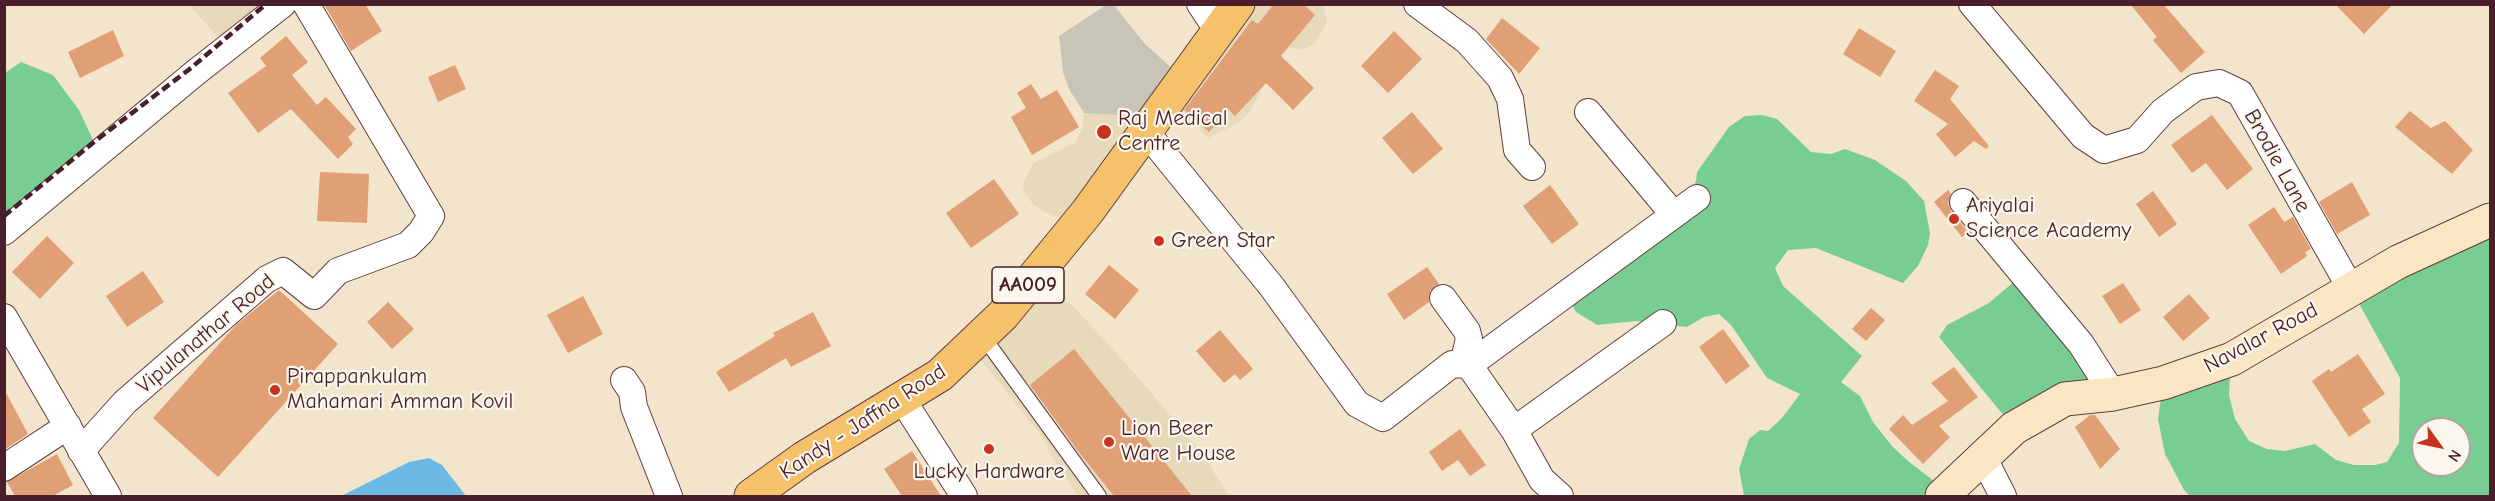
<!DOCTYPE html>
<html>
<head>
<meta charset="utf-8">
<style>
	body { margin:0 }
	#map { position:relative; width:2495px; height:501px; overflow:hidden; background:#f3e5cb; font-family:"Comic Neue",sans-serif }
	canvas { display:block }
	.frame { position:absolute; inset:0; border:6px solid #4a1f2b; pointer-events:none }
	.north { position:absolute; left:2411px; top:417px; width:60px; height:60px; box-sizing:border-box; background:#fbf7ec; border:2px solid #b4a19f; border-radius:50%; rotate:123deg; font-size:16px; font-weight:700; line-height:24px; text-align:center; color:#4a1f2b }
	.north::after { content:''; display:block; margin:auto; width:21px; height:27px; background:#c8321e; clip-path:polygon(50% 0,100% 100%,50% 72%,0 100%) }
</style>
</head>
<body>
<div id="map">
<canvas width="2495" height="501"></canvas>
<div class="frame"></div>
<div class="north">N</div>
</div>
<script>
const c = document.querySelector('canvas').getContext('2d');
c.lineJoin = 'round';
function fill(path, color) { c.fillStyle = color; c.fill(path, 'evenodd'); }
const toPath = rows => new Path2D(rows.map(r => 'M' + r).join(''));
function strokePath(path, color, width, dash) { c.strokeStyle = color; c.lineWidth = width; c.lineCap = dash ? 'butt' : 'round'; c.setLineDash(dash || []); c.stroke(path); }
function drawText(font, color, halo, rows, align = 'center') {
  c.font = font + ' "Comic Neue",sans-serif'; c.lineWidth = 4.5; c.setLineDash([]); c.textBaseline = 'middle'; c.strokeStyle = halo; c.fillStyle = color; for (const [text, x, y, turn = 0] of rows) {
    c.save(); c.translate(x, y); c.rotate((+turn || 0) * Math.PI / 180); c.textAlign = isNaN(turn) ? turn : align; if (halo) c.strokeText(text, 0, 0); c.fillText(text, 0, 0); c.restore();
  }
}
fill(toPath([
	[189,5,271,5,227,47],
	[1238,5,1320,5,1325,9,1327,22,1315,43,1303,50,1285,46,1250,111,1240,122,1208,138,1169,100],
	[1084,113,1118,115,1146,132,1077,225,1045,212,1033,204,1024,192,1023,183,1034,163,1076,142,1082,128],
	[1039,281,1075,308,1138,377,1203,455,1229,496,1078,496,1053,459,1043,438,970,346]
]), '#e6daba');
fill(toPath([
	[1106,5,1114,5,1145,44,1184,79,1146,132,1118,115,1084,113,1069,89,1063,72,1059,36]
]), '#c8c4b8');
fill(toPath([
	[21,62,53,75,79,110,94,142,5,216,5,73],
	[1762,115,1777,119,1811,152,1831,154,1845,149,1875,160,1906,181,1924,201,1930,233,1928,245,1918,266,1903,283,1816,248,1788,250,1775,268,1783,286,1862,356,1841,382,1860,396,1873,422,1892,446,1908,461,1947,491,1942,496,1744,496,1739,469,1749,439,1760,430,1768,431,1782,418,1800,394,1767,378,1731,325,1719,314,1704,317,1687,327,1636,321,1597,325,1576,312,1563,289,1691,191,1696,181,1697,172,1729,127,1745,116],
	[2488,221,2490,244,2490,496,2190,496,2184,490,2165,454,2158,419,2163,383,2231,359,2229,395,2235,419,2249,441,2267,449,2285,451,2315,444,2336,460,2354,465,2375,465,2387,462,2399,443,2400,378,2351,289],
	[2423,429,2459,429,2459,465,2423,465],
	[2023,274,2113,394,2014,428,1939,337,1947,325,1989,303]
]), '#78ce92');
fill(toPath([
	[429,458,442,465,466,496,341,496,409,462]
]), '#6bbae6');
fill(toPath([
	[324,4,365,4,382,31,351,51],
	[1274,4,1303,4,1315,15,1281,56,1314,88,1293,110,1266,83,1235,116,1228,109,1209,132,1184,110,1252,20,1258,24],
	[2130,4,2163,4,2205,52,2181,73,2153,40,2157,37],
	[2335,4,2393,4,2364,34],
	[1502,18,1540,48,1519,74,1486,39],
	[1859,28,1896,51,1880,77,1843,54],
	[113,30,124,56,80,78,68,52],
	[1394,31,1422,59,1388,93,1361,66],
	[286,36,308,62,292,75,317,105,326,97,356,129,348,137,353,144,338,159,291,109,258,133,228,93,266,66,260,58],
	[455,65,466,89,438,102,428,77],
	[1935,70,1959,86,1950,99,1989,146,1986,149,1974,141,1955,157,1936,134,1948,124,1914,101],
	[1031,84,1041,99,1057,90,1079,127,1032,155,1011,117,1026,108,1017,93],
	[2410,111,2431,128,2445,121,2473,150,2452,174,2395,127],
	[1412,112,1443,149,1413,174,1382,138],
	[2212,115,2253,169,2227,190,2206,163,2192,173,2171,145],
	[320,172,369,174,367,223,317,221],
	[994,179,1019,214,971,248,946,213],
	[2352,182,2370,215,2337,234,2319,202],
	[1550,185,1579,224,1552,244,1523,206],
	[1948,190,1951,194,1948,204,1951,211,1968,232,1962,237,1934,202],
	[2153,191,2177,224,2159,237,2136,204],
	[2274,207,2284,222,2293,217,2311,249,2305,252,2307,256,2281,274,2248,225],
	[47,236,74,263,40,299,12,272],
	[1109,265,1139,290,1115,319,1085,294],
	[1427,267,1439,284,1430,291,1429,302,1404,320,1387,294],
	[143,271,164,302,127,327,106,296],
	[2123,283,2141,310,2120,324,2102,296],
	[279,290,338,344,218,477,153,418,236,325],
	[2189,294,2210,318,2183,341,2163,317],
	[583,296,603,334,568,353,547,315],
	[388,302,414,329,392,349,367,322],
	[1871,308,1885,320,1866,341,1852,329],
	[813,312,831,346,791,367,786,358,729,392,716,372,775,336,773,333],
	[1723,329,1750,366,1726,384,1699,347],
	[1220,330,1253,369,1240,380,1235,374,1224,383,1196,351],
	[1074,349,1192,496,1114,496,1078,451,1030,385],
	[2358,354,2385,394,2362,409,2371,422,2349,437,2312,381,2329,369,2331,372],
	[1954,367,1978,397,1939,426,1950,437,1923,464,1889,429,1903,415,1912,425,1948,401,1931,383],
	[4,389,28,434,4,450],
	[2090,415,2095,415,2120,449,2100,469,2075,427],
	[1460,429,1486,465,1470,476,1458,460,1442,471,1429,452],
	[912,451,941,496,902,496,884,469],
	[57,454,73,485,53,496,15,496,7,482]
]), '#e09f75');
const lane = toPath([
	[982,335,1099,496]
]);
const street = toPath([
	[1200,4,1218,31],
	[1417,4,1467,41,1500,78,1510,99,1517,150,1532,167],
	[1972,4,2083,136,2104,150,2137,140,2163,111,2196,87,2219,83,2240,93,2351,289],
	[1588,112,1674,215],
	[1146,132,1272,287,1357,404,1383,418,1452,364,1469,365,1514,430,1542,480,1560,496],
	[1963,202,2081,344,2113,394],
	[4,232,195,73,283,4],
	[1443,298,1467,331,1469,339,1463,364],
	[4,317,108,496],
	[1469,365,1697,198],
	[624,380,632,392,634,407,669,496],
	[902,399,964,496],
	[1514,430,1663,323],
	[81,451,125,402,267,279,283,271,314,296,338,271,408,245,421,232,431,216,306,4],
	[1983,457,2003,496],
	[4,468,68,426]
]);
const secondary = toPath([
	[1942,496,2014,428,2065,399,2113,394,2163,383,2232,359,2398,262,2490,220]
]);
const highway = toPath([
	[751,496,804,458,940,375,1003,315,1088,211,1238,4]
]);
strokePath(lane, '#633d43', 16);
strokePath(street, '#633d43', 28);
strokePath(secondary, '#633d43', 35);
strokePath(highway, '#633d43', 35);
strokePath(lane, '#fff', 14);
strokePath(street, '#fff', 26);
strokePath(secondary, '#fbe6c4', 33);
strokePath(highway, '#f5c16b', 33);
strokePath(toPath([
	[4,216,94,142,191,68,266,4]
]), '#4a1f2b', 4.5, [9, 4.5]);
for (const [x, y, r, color] of [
	[1104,132,8,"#c8321e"],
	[1954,219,6,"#c8321e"],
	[1159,241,6,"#c8321e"],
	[275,390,6,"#c8321e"],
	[1109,442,6,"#c8321e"],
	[989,449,6,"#c8321e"]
]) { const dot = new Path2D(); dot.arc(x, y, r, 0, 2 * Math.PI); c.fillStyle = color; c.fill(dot); strokePath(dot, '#fbf7ec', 2); }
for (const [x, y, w] of [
	[1028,285,72]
]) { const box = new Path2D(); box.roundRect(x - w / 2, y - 18, w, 36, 4.5); c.fillStyle = '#fbf7ec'; c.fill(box); strokePath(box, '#4a1f2b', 1.5); }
drawText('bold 21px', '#4a1f2b', null, [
	["AA009",1028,285]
]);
drawText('22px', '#4a1f2b', '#fbf7ec', [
	["Raj Medical",1118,119],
	["Centre",1118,144],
	["Ariyalai",1966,206],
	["Science Academy",1966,231],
	["Green Star",1171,241],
	["Pirappankulam",287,377],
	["Mahamari Amman Kovil",287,402],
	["Lion Beer",1121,429],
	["Ware House",1121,454],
	["Lucky Hardware",989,472,"center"]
], 'left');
drawText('22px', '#4a1f2b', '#fbf7ec', [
	["Brodie Lane",2277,161,61],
	["Vipulanathar Road",206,334,-40],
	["Navalar Road",2261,338,-28],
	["Kandy - Jaffna Road",863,422,-33]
]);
</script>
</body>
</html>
